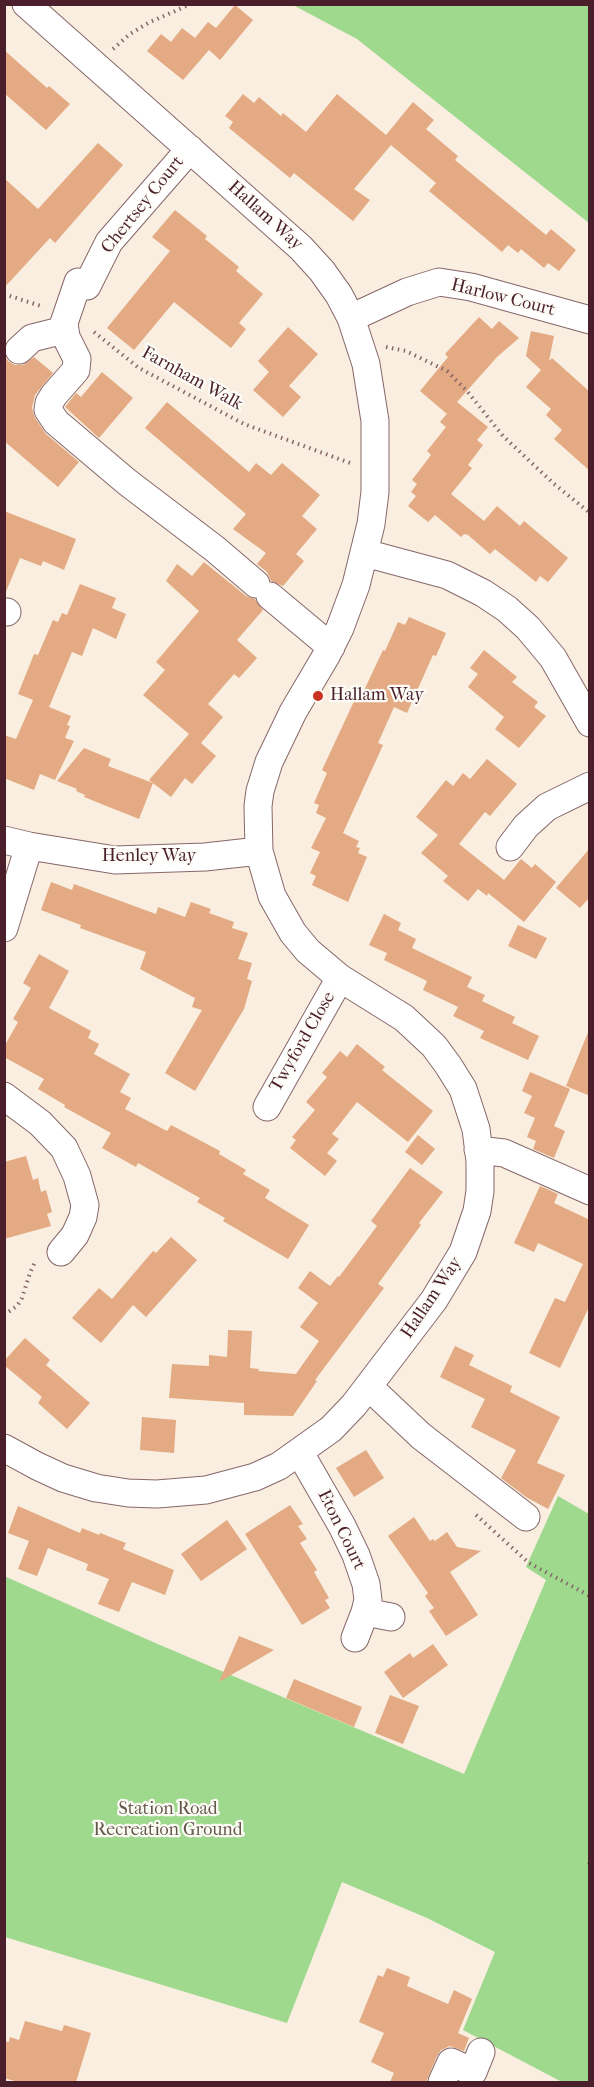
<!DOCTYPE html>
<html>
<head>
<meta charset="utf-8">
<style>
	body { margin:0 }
	#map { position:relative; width:594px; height:2087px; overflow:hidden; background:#f9eedf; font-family:"IM FELL French Canon",serif }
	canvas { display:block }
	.frame { position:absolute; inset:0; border:6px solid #4a1f2b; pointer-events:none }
</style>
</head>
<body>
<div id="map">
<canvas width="594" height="2087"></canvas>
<div class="frame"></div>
</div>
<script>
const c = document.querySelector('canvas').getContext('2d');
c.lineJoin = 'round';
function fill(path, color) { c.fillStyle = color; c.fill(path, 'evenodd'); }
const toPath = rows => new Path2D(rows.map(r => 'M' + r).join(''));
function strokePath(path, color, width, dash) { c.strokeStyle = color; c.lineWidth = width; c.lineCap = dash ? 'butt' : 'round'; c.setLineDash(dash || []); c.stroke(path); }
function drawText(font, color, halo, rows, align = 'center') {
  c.font = font + ' "IM FELL French Canon",serif'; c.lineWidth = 4.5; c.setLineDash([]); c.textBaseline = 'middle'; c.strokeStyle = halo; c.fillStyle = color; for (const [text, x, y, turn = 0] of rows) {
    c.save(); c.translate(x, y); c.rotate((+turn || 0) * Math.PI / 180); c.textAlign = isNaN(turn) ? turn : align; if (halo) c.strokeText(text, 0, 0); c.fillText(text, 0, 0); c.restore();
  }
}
fill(toPath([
	[293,5,589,5,589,223,357,39],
	[558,1496,589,1514,589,2082,562,2082,463,2030,495,1952,427,1918,342,1882,287,2023,5,1937,4,1576,153,1642,464,1774,546,1580,526,1567]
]), '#9ed98d');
fill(toPath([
	[235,5,253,20,220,60,209,50,183,80,147,51,161,34,171,42,182,28,199,41,195,38,208,22,216,28],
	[4,50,47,88,49,86,70,104,46,130,4,93],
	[243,94,254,103,259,97,281,116,283,113,306,132,337,94,386,135,413,102,434,120,426,129,458,156,455,160,546,235,551,229,576,250,559,271,548,263,544,268,521,249,518,253,508,245,502,252,429,191,436,183,391,145,354,189,370,200,353,221,294,173,290,178,229,128,233,122,225,116],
	[98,143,123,165,55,243,50,238,4,288,4,178,38,209],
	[175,210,207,236,205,239,239,267,236,271,263,294,239,323,246,329,231,348,174,302,134,350,107,328,170,251,152,237],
	[479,317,492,329,499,321,519,338,497,357,457,402,488,427,477,440,483,445,468,465,472,468,451,494,484,521,497,506,520,526,524,521,568,558,548,582,540,576,536,582,495,549,490,554,468,535,464,534,461,537,435,515,428,522,408,506,416,496,411,492,417,484,412,480,431,455,427,451,446,427,440,422,451,409,447,414,420,391,448,357,445,354],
	[288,327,318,354,289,386,301,397,283,417,253,390,269,372,258,361],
	[531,331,554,336,549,361,552,358,590,392,590,471,554,439,562,430,546,415,551,409,526,387,541,370,526,356],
	[4,355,8,361,15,365,23,365,34,357,53,373,35,395,32,408,35,418,46,434,79,462,58,487,4,441],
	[102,372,133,398,99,438,65,407,76,393,81,397],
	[167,402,249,472,256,463,271,475,282,463,320,495,302,516,317,529,296,554,304,561,283,586,271,581,267,572,257,564,266,553,233,529,246,514,145,428],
	[4,511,76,539,64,570,43,561,41,566,20,558,5,594],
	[204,562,246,596,255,599,263,610,237,640,257,658,239,678,234,674,208,704,223,717,201,743,216,756,192,784,185,778,171,797,149,780,189,734,143,695,165,670,156,662,199,611,166,581,177,564,192,576],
	[80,584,116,598,112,608,126,614,116,639,93,628,82,656,72,652,49,707,71,716,67,725,70,726,65,738,74,741,55,780,40,774,34,790,4,778,4,735,16,739,33,700,18,694,34,654,38,655,53,620,58,622,62,613,67,615],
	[409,617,446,633,436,656,433,655,407,713,394,707,378,743,383,745,343,833,359,841,356,847,360,848,358,853,367,857,348,902,312,885,316,876,310,873,320,852,311,848,326,818,316,813,319,805,314,803,327,773,322,770,356,697,360,699,383,650,385,651,398,622,405,625],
	[484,650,517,677,512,682,538,702,534,707,546,716,519,748,495,729,504,717,468,687,478,674,470,668],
	[84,748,111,759,108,766,153,783,139,819,84,797,85,795,76,791,77,789,57,781],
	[487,759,517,784,490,816,485,812,459,844,504,880,521,859,532,868,535,864,556,882,524,922,488,893,487,896,478,889,468,901,443,881,448,876,421,853,438,835,416,817,446,780,453,786,463,773,470,779],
	[590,848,590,897,580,908,556,888],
	[51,882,72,890,74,884,156,914,158,907,185,917,191,902,211,909,209,913,234,922,232,928,248,933,238,959,252,963,247,979,252,981,244,1009,195,1091,165,1073,202,1010,192,1007,195,998,140,969,146,952,80,928,81,925,41,910],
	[384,914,401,923,398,930,416,939,412,948,472,977,467,987,485,995,482,1001,515,1017,512,1023,539,1036,528,1060,480,1038,484,1031,453,1016,458,1007,423,990,427,981,384,960,387,953,369,945],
	[518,925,547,938,536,959,508,946],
	[39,954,69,971,49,1008,91,1031,88,1038,99,1044,94,1054,130,1074,120,1092,131,1098,125,1109,167,1131,171,1125,220,1151,219,1154,246,1170,243,1174,270,1190,265,1198,309,1225,288,1259,223,1221,225,1218,197,1202,200,1198,138,1163,136,1167,102,1148,111,1133,64,1107,65,1105,38,1089,44,1079,4,1057,4,1047,18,1022,13,1019,31,988,23,983],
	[589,1030,590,1030,590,1096,566,1086],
	[357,1044,385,1067,382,1070,433,1111,408,1142,357,1102,332,1134,339,1139,327,1153,337,1161,325,1176,290,1148,296,1140,292,1137,315,1110,306,1102,327,1077,322,1073,340,1051,347,1057],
	[530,1072,570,1089,554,1126,565,1131,554,1158,533,1149,536,1141,527,1137,535,1118,524,1113,532,1096,522,1091],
	[418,1135,435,1149,422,1165,405,1152],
	[26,1156,33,1180,38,1178,41,1192,46,1190,52,1212,47,1214,51,1226,4,1239,4,1162],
	[410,1168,443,1192,419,1223,421,1225,378,1284,384,1288,315,1380,317,1381,293,1416,244,1415,244,1403,169,1398,172,1364,209,1366,209,1355,227,1357,228,1330,252,1331,250,1368,259,1369,258,1371,296,1374,319,1341,300,1327,318,1303,298,1288,310,1271,330,1286,338,1276,339,1277,377,1226,371,1221],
	[540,1186,558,1194,554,1203,590,1220,590,1305,560,1368,529,1353,555,1298,565,1302,583,1264,538,1243,534,1252,514,1243],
	[171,1237,197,1260,146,1317,133,1305,101,1343,72,1318,99,1288,112,1299,153,1251,156,1253],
	[25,1338,50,1360,46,1365,90,1403,67,1429,38,1403,42,1397,4,1365,4,1361],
	[455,1346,474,1355,469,1365,512,1386,510,1392,560,1417,537,1463,565,1475,548,1509,526,1497,501,1478,516,1450,471,1427,485,1399,440,1377],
	[142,1417,176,1420,174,1453,140,1450],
	[366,1450,384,1478,354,1497,336,1468],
	[290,1505,303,1524,298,1526,307,1539,300,1543,317,1570,314,1572,329,1598,325,1600,330,1608,302,1625,245,1534],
	[18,1506,80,1533,82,1528,99,1535,100,1533,126,1543,123,1549,174,1570,165,1595,132,1582,119,1612,98,1604,109,1579,86,1570,88,1564,48,1548,37,1576,18,1569,29,1541,8,1533],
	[414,1517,430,1541,433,1539,435,1541,447,1532,457,1547,481,1551,450,1572,478,1615,446,1636,429,1611,434,1608,425,1596,428,1593,388,1536],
	[227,1520,247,1549,201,1581,181,1554],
	[239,1636,274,1650,219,1682],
	[433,1644,448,1665,403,1698,384,1672,410,1653,413,1658],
	[294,1679,362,1707,354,1727,286,1698],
	[390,1695,419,1706,403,1744,375,1733],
	[387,1968,410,1977,407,1986,448,2004,454,1990,472,1999,458,2033,469,2038,464,2051,450,2046,441,2050,437,2056,426,2082,390,2082,394,2073,371,2062,384,2033,359,2022,378,1975,383,1977],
	[25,2021,62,2031,64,2025,91,2033,76,2082,18,2082,4,2078,4,2041,9,2042,10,2037,19,2040]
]), '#e3aa83');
const minor = toPath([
	[190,149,109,242,87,286,78,282,64,323,66,337,77,359,76,370,54,395,49,403,48,410,56,422,127,482,215,549,256,584],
	[351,318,407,292,439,282,471,287,590,320],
	[19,350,32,338,64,330],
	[365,553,447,575,483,593,507,609,528,628,553,658,590,723],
	[270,596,331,647],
	[4,612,7,612],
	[4,840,29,846,115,860,205,857,259,851],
	[510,847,526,826,547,807,590,786],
	[4,928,29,846],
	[4,1096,40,1123,64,1148,77,1176,85,1205,83,1217,75,1235,61,1252],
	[267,1107,340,978],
	[478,1150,504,1153,590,1191],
	[369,1387,421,1436,526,1517],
	[4,1448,37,1466,63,1478,96,1488,128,1493,157,1494,206,1490,255,1477,279,1466,331,1429,354,1405,434,1300,463,1252,477,1211,480,1191,480,1161,476,1129,463,1089,448,1065,434,1046,404,1018,340,978,308,951,293,933,272,896,259,851,258,806,260,791,269,762,293,712,326,656,340,628,356,585,371,524,375,492,375,421,366,364,351,318,339,295,322,271,301,248,26,4],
	[300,1453,342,1526,356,1555,366,1584,368,1600,365,1612,355,1638],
	[365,1612,391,1617],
	[442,2082,451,2062,473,2072,481,2052]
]);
strokePath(minor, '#87676a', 29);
strokePath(toPath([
	[113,49,130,34,148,23,191,4],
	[4,294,44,307],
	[94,332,139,368,244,424,350,463],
	[386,347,406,351,447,371,467,391,503,436,553,483,590,513],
	[4,1315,17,1306,22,1298,30,1273,36,1260],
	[476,1515,529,1563,590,1596],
	[588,1862,590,1863]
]), '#87676a', 4, [1.5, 4.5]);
strokePath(minor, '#fff', 27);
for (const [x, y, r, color] of [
	[318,696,6,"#c8321e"]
]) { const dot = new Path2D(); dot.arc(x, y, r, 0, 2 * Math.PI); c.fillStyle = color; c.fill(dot); strokePath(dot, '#fdfcf7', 2); }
drawText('18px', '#4a1f2b', '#fdfcf7', [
	["Chertsey Court",143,205,-51],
	["Hallam Way",265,216,42],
	["Harlow Court",503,298,14],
	["Farnham Walk",192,379,29],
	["Henley Way",149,857],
	["Twyford Close",303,1042,-60],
	["Hallam Way",432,1298,-56],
	["Eton Court",341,1530,64]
]);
drawText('18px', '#4a1f2b', '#fdfcf7', [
	["Hallam Way",330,696]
], 'left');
drawText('18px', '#635748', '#fdfcf7', [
	["Station Road",168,1810],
	["Recreation Ground",168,1831]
]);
</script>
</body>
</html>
